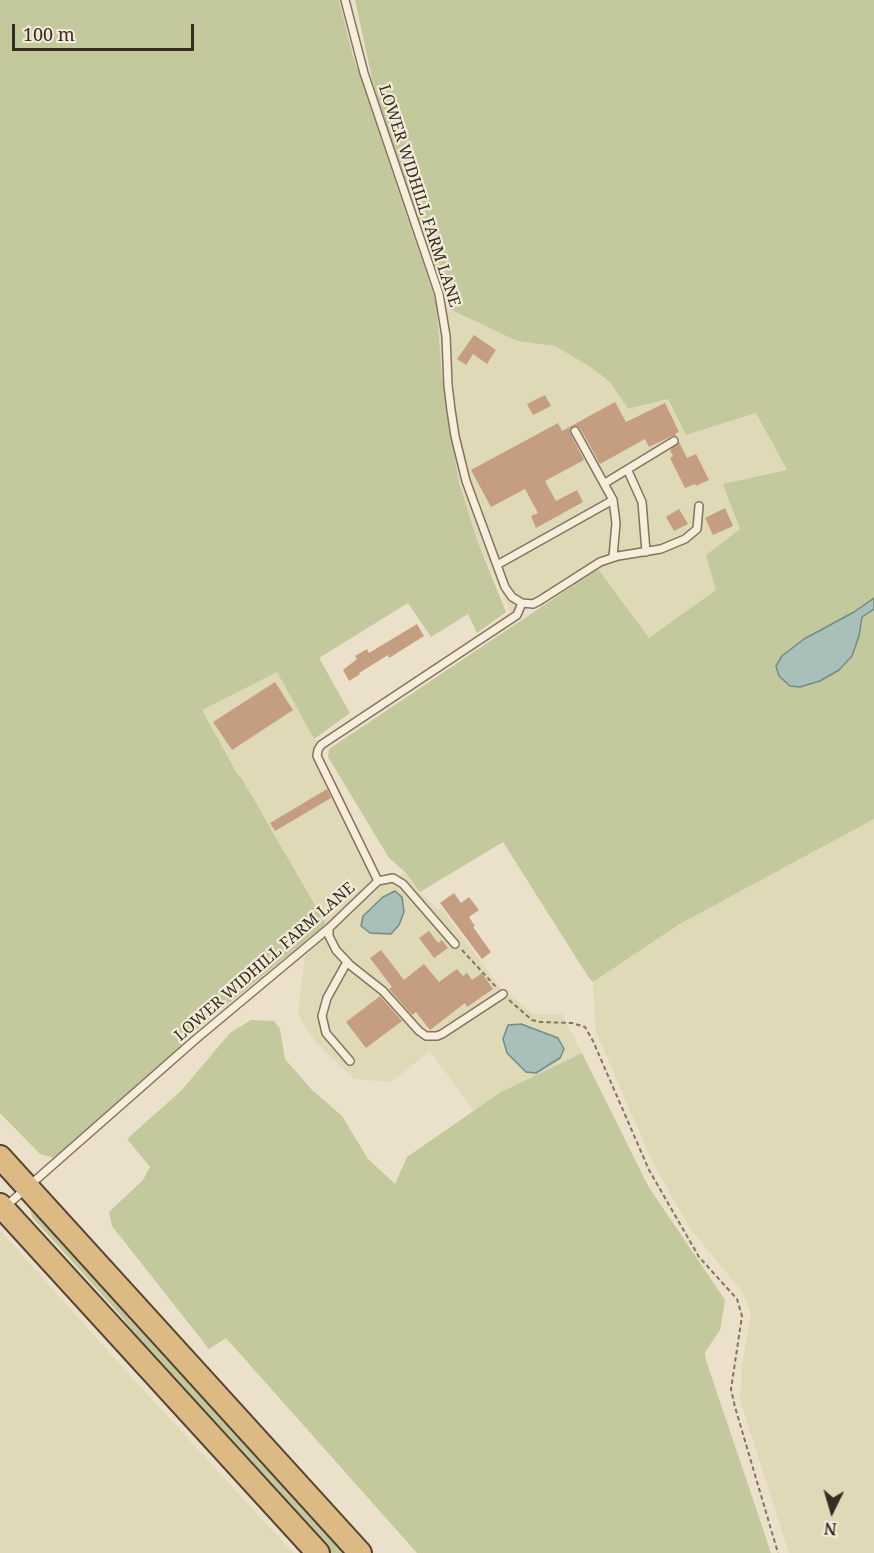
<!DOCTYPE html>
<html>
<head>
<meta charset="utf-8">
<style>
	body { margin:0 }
	#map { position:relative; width:874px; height:1553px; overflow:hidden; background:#ebe0c9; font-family:"Noto Serif",serif }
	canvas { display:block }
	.north { position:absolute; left:802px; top:1481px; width:60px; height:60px; -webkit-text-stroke:4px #f3ebd8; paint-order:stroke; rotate:185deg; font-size:16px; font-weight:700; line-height:24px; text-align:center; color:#372c21 }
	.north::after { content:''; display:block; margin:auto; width:21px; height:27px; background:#372c21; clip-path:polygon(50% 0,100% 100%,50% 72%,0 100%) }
	.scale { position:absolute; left:12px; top:24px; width:182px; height:27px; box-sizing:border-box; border:3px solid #372c21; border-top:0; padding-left:8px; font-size:18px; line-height:21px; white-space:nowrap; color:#372c21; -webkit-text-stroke:4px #f3ebd8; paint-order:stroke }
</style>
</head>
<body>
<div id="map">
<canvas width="874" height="1553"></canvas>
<div class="north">N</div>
<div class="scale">100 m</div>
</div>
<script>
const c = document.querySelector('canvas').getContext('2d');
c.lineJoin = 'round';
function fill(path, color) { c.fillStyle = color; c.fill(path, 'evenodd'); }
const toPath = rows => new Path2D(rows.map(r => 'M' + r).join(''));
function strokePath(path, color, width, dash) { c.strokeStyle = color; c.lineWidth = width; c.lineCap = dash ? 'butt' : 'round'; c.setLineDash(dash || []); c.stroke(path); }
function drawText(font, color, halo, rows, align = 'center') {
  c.font = font + ' "Noto Serif",serif'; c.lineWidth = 4.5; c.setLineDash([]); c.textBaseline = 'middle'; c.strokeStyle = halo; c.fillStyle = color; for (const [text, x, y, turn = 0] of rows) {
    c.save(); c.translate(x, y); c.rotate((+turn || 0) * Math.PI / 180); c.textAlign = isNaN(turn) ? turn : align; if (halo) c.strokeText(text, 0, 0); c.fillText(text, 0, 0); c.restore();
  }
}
fill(toPath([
	[436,306,445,306,517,341,555,346,592,368,610,382,628,409,668,399,686,435,756,413,787,471,740,529,716,590,649,639,593,562,512,614,477,540,459,483,442,376],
	[277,671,314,739,321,745,318,750,378,881,329,928,241,777,238,775,202,710],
	[874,819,874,1553,789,1553,740,1400,742,1367,751,1313,743,1293,689,1227,650,1157,596,1032,593,982,678,925],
	[406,873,420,892,438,910,441,908,499,986,533,1014,562,1014,582,1053,501,1092,474,1111,430,1051,391,1082,354,1079,316,1042,298,1015,305,956,375,887],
	[0,1230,124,1369,293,1553,0,1553]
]), '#dfd9b7');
fill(toPath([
	[0,0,339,0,353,56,436,302,442,376,459,483,477,540,506,612,477,633,468,614,431,637,408,603,319,658,350,713,314,739,277,672,202,710,238,775,241,777,326,924,196,1030,180,1039,183,1050,58,1159,40,1154,0,1113],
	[355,0,874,0,874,819,678,925,593,982,589,978,503,842,420,892,406,873,389,858,328,757,329,749,598,569,649,638,716,590,706,555,740,529,723,484,787,470,756,413,686,435,668,399,628,409,610,382,592,368,555,346,517,341,452,310,450,293,442,289,399,165,372,79],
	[859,636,852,656,842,667,825,679,805,686],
	[251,1020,274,1021,280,1029,285,1059,311,1089,342,1116,368,1159,395,1184,407,1157,501,1092,582,1053,648,1186,725,1300,720,1330,705,1352,706,1360,771,1553,417,1553,226,1338,209,1349,112,1226,109,1212,143,1180,150,1167,127,1139,182,1090,230,1033],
	[30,1208,33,1208,349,1553,330,1553,154,1361,122,1317,32,1217]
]), '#c3c89d');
const water = toPath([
	[874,598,874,609,862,617,859,636,852,656,839,670,820,681,800,687,790,686,779,676,776,666,782,656,804,639,854,612,874,598],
	[395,891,402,897,404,912,399,925,391,934,370,933,361,926,363,916,383,897,395,891],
	[521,1024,558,1038,564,1049,560,1058,536,1073,526,1072,507,1053,503,1039,508,1025,521,1024]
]);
fill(water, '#a9bfb9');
strokePath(water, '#708d86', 1.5);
fill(toPath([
	[474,335,496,350,487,364,473,354,466,365,457,359],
	[545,395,551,406,533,415,527,404],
	[615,402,626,422,665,403,679,432,675,434,677,436,672,436,649,447,645,439,600,464,580,428,573,426,570,429,570,433,584,460,545,481,556,501,577,490,583,502,536,528,531,516,538,513,525,489,491,507,471,470,558,423,562,431],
	[679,442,687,458,696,454,709,480,696,486,695,484,685,488,670,458,673,456,670,450],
	[725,508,733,526,713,535,705,518],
	[679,509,688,524,674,531,666,517],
	[417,624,424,636,389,658,388,655,359,673,360,674,349,681,343,670,357,659,355,656,367,649,369,653],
	[275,682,293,710,232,750,213,722],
	[327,789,331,798,275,831,270,823],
	[454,893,461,903,469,897,479,910,469,917,475,926,473,927,491,952,482,959,440,903],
	[429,931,438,943,442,940,448,948,434,958,419,938],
	[381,950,404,980,424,964,439,982,457,969,463,976,467,973,472,980,482,973,493,989,467,1007,465,1003,430,1030,416,1012,412,1015,389,989,392,987,370,958],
	[380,996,402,1021,366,1048,346,1022]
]), '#c59e82');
const service = toPath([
	[345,0,364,73,439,294,446,336,448,385,451,410,455,436,466,481,505,587,512,597,522,603],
	[575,431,613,500,616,523,613,557],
	[628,471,642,502,646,552],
	[605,483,674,441],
	[497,565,613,500],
	[378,881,317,756,318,750,321,745,517,615,522,603,533,604,539,601,600,562,618,556,661,549,685,539,697,529,699,506],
	[378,881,393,878,403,884,455,944],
	[329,928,329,936,336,950,350,965,383,991,419,1031,426,1036,437,1036,442,1034,503,994],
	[347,962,327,998,322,1016,326,1033,350,1061],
	[5,1207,196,1039,329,928,378,881]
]);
const trunk = toPath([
	[0,1157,360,1553],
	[0,1205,318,1553]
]);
strokePath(service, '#85735f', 10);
strokePath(trunk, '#544233', 26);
strokePath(toPath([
	[462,950,497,988],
	[509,1000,532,1020,540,1022,572,1023,585,1027,593,1041,649,1170,699,1257,737,1299,742,1316,731,1389,735,1407,778,1553]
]), '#85735f', 2, [4.5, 3]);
strokePath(service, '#f6eedb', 7);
strokePath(trunk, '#ddba84', 22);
drawText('16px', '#372c21', '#f3ebd8', [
	["LOWER WIDHILL FARM LANE",419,196,72],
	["LOWER WIDHILL FARM LANE",265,962,-41]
]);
</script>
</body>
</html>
